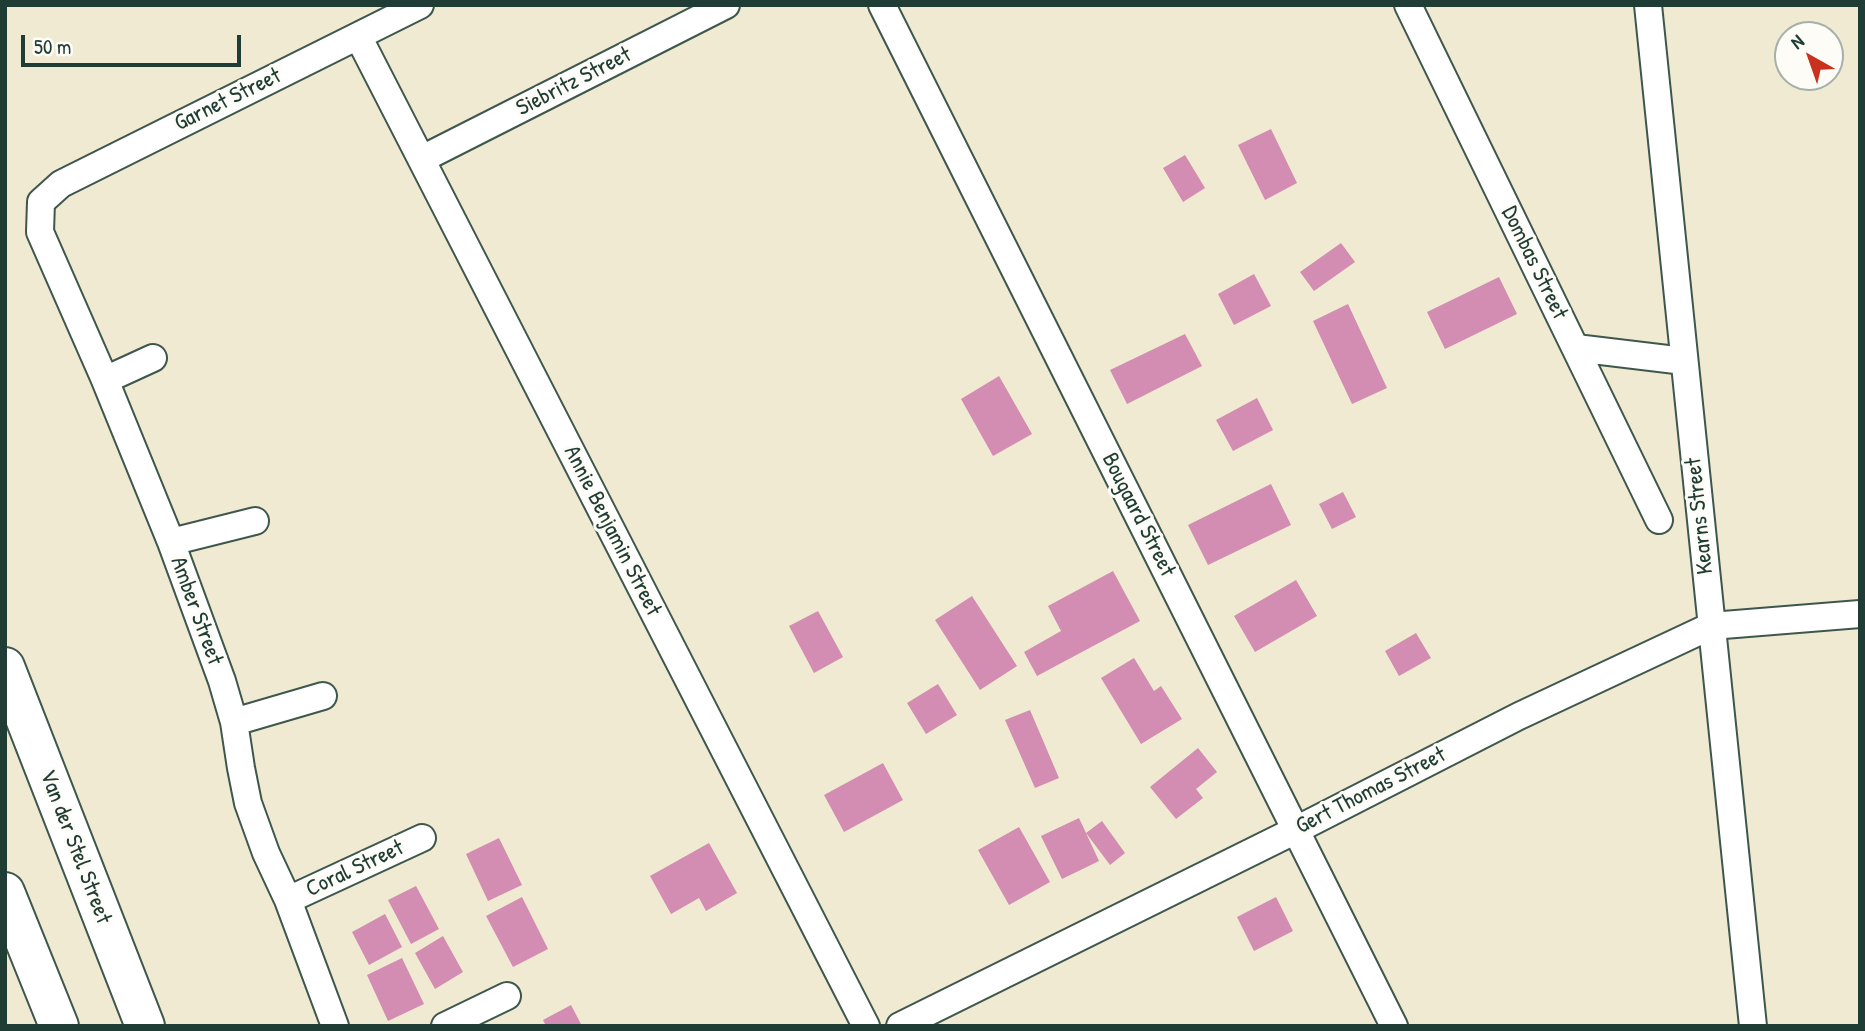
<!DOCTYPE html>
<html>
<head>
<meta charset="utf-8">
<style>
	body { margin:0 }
	#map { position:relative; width:1865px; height:1031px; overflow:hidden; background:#efead1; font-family:"Patrick Hand",sans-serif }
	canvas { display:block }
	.frame { position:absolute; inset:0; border:7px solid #1f3d34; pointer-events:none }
	.north { position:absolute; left:1774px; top:21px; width:70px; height:70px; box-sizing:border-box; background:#fdfcf7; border:2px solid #a4b0a9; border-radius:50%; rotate:320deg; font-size:19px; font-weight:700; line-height:28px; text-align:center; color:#1f3d34 }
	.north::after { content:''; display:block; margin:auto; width:24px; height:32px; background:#c8321e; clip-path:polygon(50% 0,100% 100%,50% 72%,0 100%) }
	.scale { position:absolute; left:21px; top:35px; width:220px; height:32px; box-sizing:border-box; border:4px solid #1f3d34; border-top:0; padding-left:9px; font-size:21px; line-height:24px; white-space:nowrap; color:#1f3d34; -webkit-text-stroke:5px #fdfcf7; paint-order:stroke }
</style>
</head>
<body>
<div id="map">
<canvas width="1865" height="1031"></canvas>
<div class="frame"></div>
<div class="north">N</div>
<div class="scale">50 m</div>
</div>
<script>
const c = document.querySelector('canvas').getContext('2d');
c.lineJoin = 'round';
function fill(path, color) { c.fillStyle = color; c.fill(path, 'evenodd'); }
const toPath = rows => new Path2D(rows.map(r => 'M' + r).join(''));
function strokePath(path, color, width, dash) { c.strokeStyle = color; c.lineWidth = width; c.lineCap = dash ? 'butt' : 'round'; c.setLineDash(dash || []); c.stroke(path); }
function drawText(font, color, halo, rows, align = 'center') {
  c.font = font + ' "Patrick Hand",sans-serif'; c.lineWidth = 6; c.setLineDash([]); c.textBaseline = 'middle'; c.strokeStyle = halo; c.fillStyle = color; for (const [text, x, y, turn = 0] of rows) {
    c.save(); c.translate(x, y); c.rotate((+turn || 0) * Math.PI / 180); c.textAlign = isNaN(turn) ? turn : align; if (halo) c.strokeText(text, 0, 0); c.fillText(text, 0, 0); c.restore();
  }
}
fill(toPath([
	[1271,129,1297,183,1265,200,1238,145],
	[1185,155,1205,188,1183,202,1163,168],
	[1341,243,1355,262,1314,291,1300,272],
	[1254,274,1271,306,1234,325,1218,294],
	[1499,277,1517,314,1445,349,1427,312],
	[1348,304,1387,388,1352,404,1313,321],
	[1185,334,1202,366,1127,404,1110,370],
	[999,376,1032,434,993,456,961,399],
	[1257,398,1273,430,1233,451,1216,420],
	[1271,484,1291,525,1208,565,1188,525],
	[1343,492,1356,517,1332,529,1319,504],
	[1113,571,1140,621,1037,676,1024,652,1061,631,1048,606],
	[1296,580,1317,616,1255,652,1234,616],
	[972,596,1017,666,980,690,935,620],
	[818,611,843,657,814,673,789,626],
	[1416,633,1431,658,1399,676,1385,651],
	[1134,658,1154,691,1161,686,1182,719,1141,744,1101,678],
	[938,684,957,715,926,734,907,703],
	[1030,710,1059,778,1035,788,1005,720],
	[1198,748,1217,772,1196,789,1203,798,1176,819,1150,787],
	[883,763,903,800,844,832,824,795],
	[1079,818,1086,833,1102,821,1125,853,1110,865,1086,833,1099,861,1062,879,1041,836],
	[1019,827,1050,882,1009,905,978,850],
	[499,838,522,885,488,901,466,854],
	[709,843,737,893,706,911,699,898,671,914,650,876],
	[416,886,439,929,411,944,388,900],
	[522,897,548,949,513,967,486,916],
	[1276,897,1293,931,1254,951,1237,917],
	[385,914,402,947,369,965,352,932],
	[443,936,463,972,435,989,415,953],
	[402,958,424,1004,388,1021,367,975],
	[571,1005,582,1026,546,1026,543,1020]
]), '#d38cb2');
const minor = toPath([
	[882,5,1394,1026],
	[1408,5,1659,520],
	[1648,5,1753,1026],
	[358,36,866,1026],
	[422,159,726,5],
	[1576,348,1684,361],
	[105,380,153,358],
	[171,542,255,521],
	[234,722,323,696],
	[288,900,422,838],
	[335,1026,288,900,266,853,248,803,241,768,234,722,222,681,171,542,105,380,40,232,41,202,61,184,420,5],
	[445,1026,507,996],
	[900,1026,1296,830,1519,716,1711,626,1860,614]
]);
const secondary = toPath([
	[5,667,145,1026],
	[5,892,59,1026]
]);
strokePath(minor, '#3e574c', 30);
strokePath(secondary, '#3e574c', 42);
strokePath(minor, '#fff', 26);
strokePath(secondary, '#fff', 38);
drawText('23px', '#1f3d34', '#fdfcf7', [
	["Siebritz Street",574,82,-27],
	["Garnet Street",228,100,-26],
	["Dombas Street",1534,263,64],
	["Bougaard Street",1138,515,63],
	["Kearns Street",1700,516,-96],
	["Annie Benjamin Street",612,531,63],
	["Amber Street",196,611,70],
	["Gert Thomas Street",1371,791,-27],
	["Van der Stel Street",75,847,69],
	["Coral Street",355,869,-25]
]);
</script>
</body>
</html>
